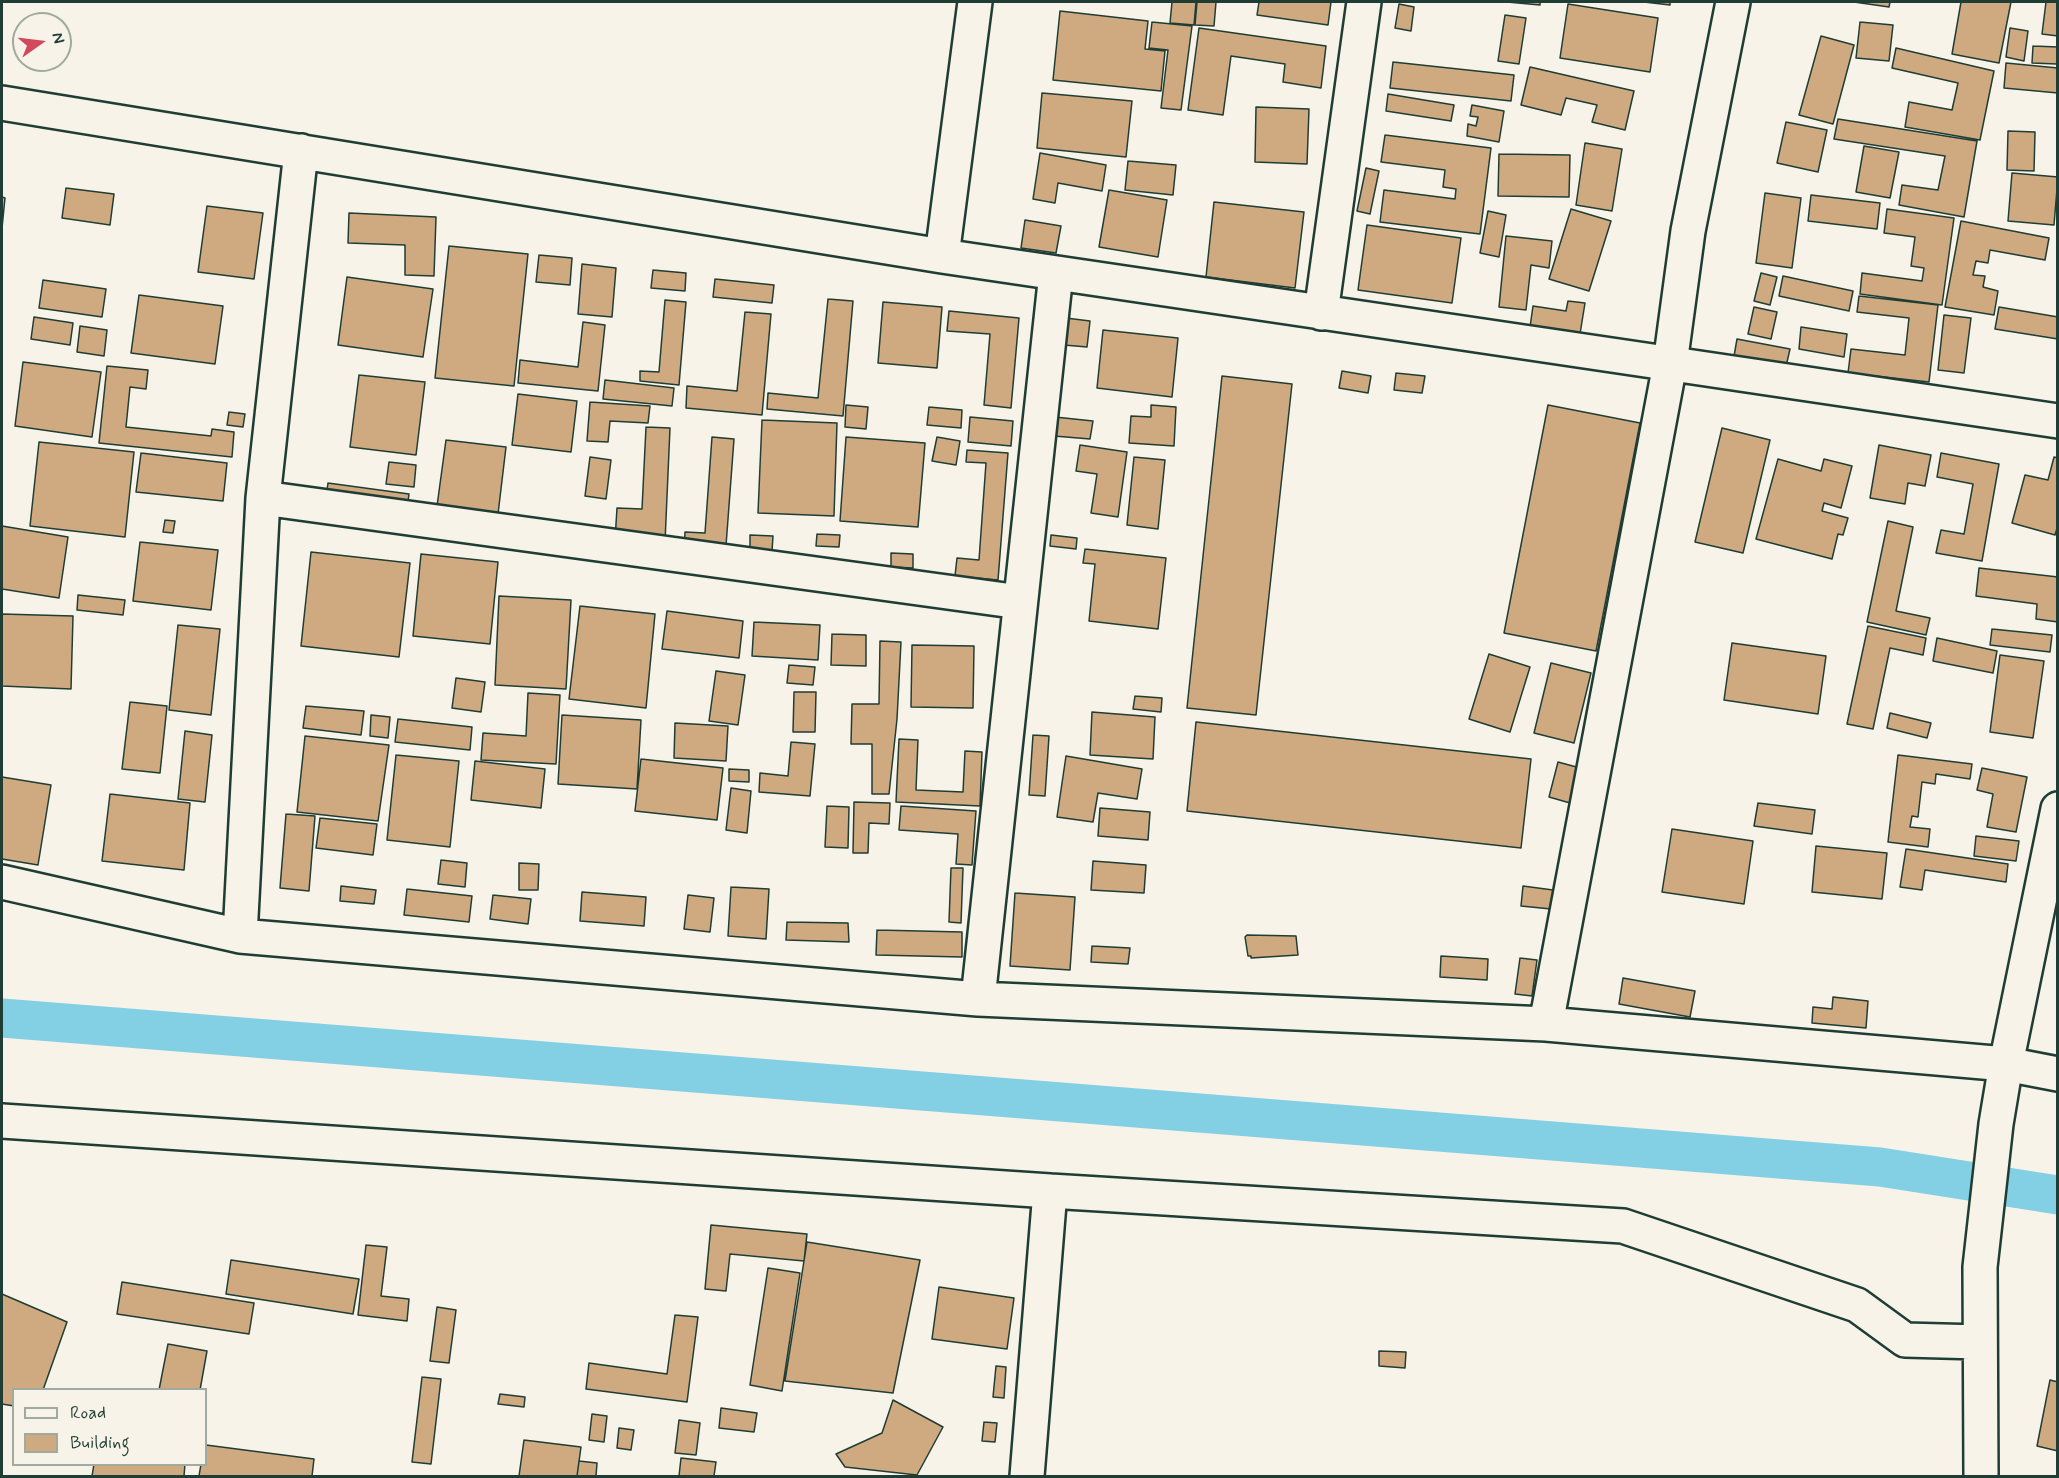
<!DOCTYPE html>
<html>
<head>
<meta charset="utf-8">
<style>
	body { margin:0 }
	#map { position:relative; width:2059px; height:1478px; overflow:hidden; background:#f7f3e8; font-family:Mynerve,sans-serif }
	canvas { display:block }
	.frame { position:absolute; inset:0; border:3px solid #1f3d34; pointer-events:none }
	.legend { position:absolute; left:12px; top:1388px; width:195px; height:78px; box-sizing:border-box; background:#f7f3e8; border:2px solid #a1aaa0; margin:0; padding:8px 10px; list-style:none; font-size:18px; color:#1f3d34 }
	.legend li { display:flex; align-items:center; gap:12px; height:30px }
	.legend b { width:30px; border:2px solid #a1aaa0 }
	.north { position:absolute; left:12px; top:12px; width:60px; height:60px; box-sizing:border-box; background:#f7f3e8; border:2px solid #a1aaa0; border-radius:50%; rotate:76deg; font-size:16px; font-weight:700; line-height:24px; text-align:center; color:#1f3d34 }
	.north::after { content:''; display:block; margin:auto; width:21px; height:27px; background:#d1495b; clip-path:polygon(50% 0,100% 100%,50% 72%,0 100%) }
</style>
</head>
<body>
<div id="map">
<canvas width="2059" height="1478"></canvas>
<div class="frame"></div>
<ul class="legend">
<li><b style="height:8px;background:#f7f3e8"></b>Road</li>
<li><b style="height:16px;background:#cfaa81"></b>Building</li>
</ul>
<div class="north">N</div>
</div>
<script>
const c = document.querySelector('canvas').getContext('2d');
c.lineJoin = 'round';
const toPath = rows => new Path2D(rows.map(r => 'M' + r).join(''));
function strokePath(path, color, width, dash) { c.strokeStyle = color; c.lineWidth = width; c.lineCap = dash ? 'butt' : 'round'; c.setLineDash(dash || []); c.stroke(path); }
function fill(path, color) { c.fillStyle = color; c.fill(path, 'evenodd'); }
strokePath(toPath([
	[2,1018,1880,1167,2058,1195]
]), '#83cfe3', 39);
const building = toPath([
	[1172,2,1196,2,1194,25,1170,23,1172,2],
	[1197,2,1216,2,1214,26,1195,25,1197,2],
	[1259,2,1331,2,1328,25,1257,15,1259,2],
	[1507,2,1540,2,1540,5,1507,2],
	[1644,2,1670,2,1670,5,1644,2],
	[1854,2,1890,2,1889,7,1854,2],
	[1961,2,2011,2,1999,63,1952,54,1961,2],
	[2046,2,2058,2,2058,36,2042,34,2046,2],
	[1399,4,1414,7,1411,31,1395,28,1399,4],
	[1568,4,1658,18,1650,72,1560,58,1568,4],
	[1060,11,1148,21,1145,49,1165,51,1161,91,1053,80,1060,11],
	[1505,15,1526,18,1519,64,1498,61,1505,15],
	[1152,22,1192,26,1181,110,1161,108,1168,50,1149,48,1152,22],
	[1860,22,1893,25,1889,61,1856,58,1860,22],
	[1199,28,1326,46,1321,88,1283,82,1285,64,1231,56,1223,115,1188,110,1199,28],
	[2010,28,2028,31,2024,61,2006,57,2010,28],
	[1821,36,1854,45,1833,124,1799,115,1821,36],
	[2033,46,2058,47,2057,64,2032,63,2033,46],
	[1896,48,1994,71,1980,140,1905,127,1909,102,1952,110,1958,83,1892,68,1896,48],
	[1393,62,1514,75,1511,101,1390,88,1393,62],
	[2006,63,2058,68,2058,93,2004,88,2006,63],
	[1530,67,1634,91,1625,130,1592,122,1597,105,1566,98,1561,115,1521,105,1530,67],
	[1042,93,1132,101,1126,157,1037,148,1042,93],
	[1388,94,1454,105,1451,121,1386,111,1388,94],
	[1472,105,1504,111,1499,142,1467,136,1468,124,1476,126,1478,117,1470,116,1472,105],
	[1256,107,1309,109,1307,164,1255,162,1256,107],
	[1838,119,1977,141,1964,217,1899,205,1902,185,1938,190,1945,156,1834,139,1838,119],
	[1786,122,1827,130,1818,172,1777,163,1786,122],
	[2008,131,2035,132,2034,171,2007,170,2008,131],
	[1385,135,1491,148,1480,234,1380,222,1384,190,1455,199,1456,189,1443,187,1445,170,1381,162,1385,135],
	[1585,143,1622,149,1612,211,1576,205,1585,143],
	[1864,146,1899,152,1890,198,1856,192,1864,146],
	[1040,153,1106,165,1102,191,1058,183,1055,203,1033,199,1040,153],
	[1499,154,1570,155,1569,197,1498,196,1499,154],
	[1128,161,1176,165,1173,195,1125,190,1128,161],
	[1366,168,1379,171,1370,214,1357,211,1366,168],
	[2012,173,2058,177,2054,225,2008,221,2012,173],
	[66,188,114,194,110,225,62,218,66,188],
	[1109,190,1167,200,1158,257,1099,247,1109,190],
	[1765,193,1801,198,1792,268,1756,263,1765,193],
	[1811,195,1880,203,1877,229,1808,221,1811,195],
	[2,197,5,198,2,228,2,197],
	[1214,202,1304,212,1295,288,1206,277,1214,202],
	[207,206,263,213,254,279,198,272,207,206],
	[1571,209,1611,221,1589,291,1549,279,1571,209],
	[1887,209,1954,218,1942,305,1860,294,1862,273,1922,281,1924,268,1911,266,1915,237,1884,233,1887,209],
	[1488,211,1506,215,1499,257,1480,253,1488,211],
	[349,213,436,217,434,276,405,275,405,245,348,243,349,213],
	[1025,220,1061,226,1056,253,1021,248,1025,220],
	[1961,221,2049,238,2045,260,1990,250,1988,263,1976,261,1973,275,1985,276,1983,287,1998,291,1994,315,1945,307,1961,221],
	[1367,225,1461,238,1452,303,1358,290,1367,225],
	[1506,236,1552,241,1549,268,1531,265,1526,310,1499,307,1506,236],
	[449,246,528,254,514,386,435,378,449,246],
	[539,255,572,258,570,285,536,282,539,255],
	[582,264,616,268,612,317,578,314,582,264],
	[653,270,686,273,685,291,651,288,653,270],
	[1761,273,1777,277,1770,305,1754,301,1761,273],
	[1783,276,1853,291,1849,311,1779,296,1783,276],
	[347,277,433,289,423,357,338,345,347,277],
	[715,279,774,285,772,303,713,297,715,279],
	[43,280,106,289,102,317,39,308,43,280],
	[139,295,223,306,215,364,131,353,139,295],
	[1859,296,1938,305,1929,382,1848,373,1851,349,1905,355,1909,318,1857,312,1859,296],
	[828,299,853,301,843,416,767,409,768,393,818,398,828,299],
	[665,300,686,302,679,385,640,381,640,371,659,372,665,300],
	[1568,301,1585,303,1580,334,1530,327,1533,306,1566,311,1568,301],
	[883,302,942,307,937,368,878,363,883,302],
	[1754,307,1777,312,1771,339,1748,334,1754,307],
	[1999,307,2058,317,2058,339,1995,329,1999,307],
	[949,311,1019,318,1011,408,984,405,990,334,947,331,949,311],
	[745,312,771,314,762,415,686,408,687,386,737,391,745,312],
	[1944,315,1971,318,1964,373,1938,370,1944,315],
	[34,317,73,323,70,345,31,339,34,317],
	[1066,318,1090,321,1087,347,1064,345,1066,318],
	[583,322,605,325,598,391,518,383,520,360,578,367,583,322],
	[80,326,107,330,104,356,77,352,80,326],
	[1801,327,1847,334,1844,357,1799,349,1801,327],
	[1103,330,1178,338,1172,397,1097,388,1103,330],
	[1737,339,1790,349,1785,371,1733,362,1737,339],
	[23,362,101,372,92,437,15,426,23,362],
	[107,366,148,370,146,389,130,387,126,427,211,436,212,429,234,432,232,457,99,443,107,366],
	[1342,371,1371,376,1368,393,1339,388,1342,371],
	[1396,373,1425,376,1422,393,1394,390,1396,373],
	[359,375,425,382,416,455,350,447,359,375],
	[1222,376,1292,384,1256,715,1187,708,1222,376],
	[605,380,674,388,672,406,603,399,605,380],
	[518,394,577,401,571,452,512,445,518,394],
	[590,402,650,406,648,423,610,421,608,442,587,441,590,402],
	[846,405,868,407,866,429,845,427,846,405],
	[1151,405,1176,407,1174,446,1129,443,1131,416,1151,417,1151,405],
	[1548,405,1640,423,1596,651,1504,633,1548,405],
	[929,407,962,410,961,428,927,425,929,407],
	[229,412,245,414,243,427,227,425,229,412],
	[970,417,1013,421,1011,446,968,442,970,417],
	[1055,417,1093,421,1090,439,1054,436,1055,417],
	[762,420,837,423,834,516,758,513,762,420],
	[646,427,670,428,665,542,615,540,617,508,642,509,646,427],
	[1722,428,1770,440,1743,553,1695,542,1722,428],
	[712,437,734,439,725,559,684,555,685,532,705,533,712,437],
	[846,437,925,443,918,527,840,521,846,437],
	[937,437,960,441,956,465,932,461,937,437],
	[446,440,506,447,498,514,437,506,446,440],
	[39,442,134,452,125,537,30,526,39,442],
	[1080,445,1127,452,1118,517,1091,513,1097,474,1076,471,1080,445],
	[1879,445,1931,455,1925,486,1908,483,1905,504,1870,498,1879,445],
	[967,450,1008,453,998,580,955,576,957,558,979,560,986,463,966,462,967,450],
	[141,453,227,463,223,501,136,492,141,453],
	[1941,453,1999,464,1982,561,1936,553,1941,530,1964,534,1973,484,1937,477,1941,453],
	[590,457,611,460,606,499,585,496,590,457],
	[1134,457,1165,460,1158,529,1127,525,1134,457],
	[2054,457,2058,458,2058,525,2055,535,2012,523,2025,475,2048,480,2054,457],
	[1778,459,1821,471,1824,459,1852,466,1841,508,1824,503,1822,511,1848,518,1843,535,1838,534,1832,559,1756,539,1778,459],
	[389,462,416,465,414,487,386,484,389,462],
	[328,483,409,494,407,509,326,497,328,483],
	[165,520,175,521,173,533,163,532,165,520],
	[1888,521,1913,527,1896,611,1930,618,1926,635,1867,622,1888,521],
	[2,526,68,537,59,598,2,589,2,526],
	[817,534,840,535,839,547,816,546,817,534],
	[750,535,773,536,772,551,750,549,750,535],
	[1051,535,1077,538,1076,549,1050,546,1051,535],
	[140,542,218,550,211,610,133,601,140,542],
	[1085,549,1166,558,1158,629,1089,621,1095,564,1083,563,1085,549],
	[311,552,410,563,399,657,301,646,311,552],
	[891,553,913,554,913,568,891,567,891,553],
	[421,554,498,562,490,644,413,636,421,554],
	[1979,568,2058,577,2058,622,2036,619,2037,604,1976,596,1979,568],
	[78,595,125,600,123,615,77,610,78,595],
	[499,596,571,600,566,689,495,685,499,596],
	[580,606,655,614,646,708,569,699,580,606],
	[667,611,743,621,739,658,662,649,667,611],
	[2,614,73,616,71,689,2,686,2,614],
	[754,622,820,625,818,660,752,656,754,622],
	[178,625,220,629,211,715,169,710,178,625],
	[1868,626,1926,638,1923,655,1890,648,1873,729,1847,724,1868,626],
	[1992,629,2052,635,2050,652,1990,645,1992,629],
	[832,634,866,635,866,666,831,665,832,634],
	[1937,638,1997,651,1993,673,1933,661,1937,638],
	[880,641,901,642,897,719,889,794,872,794,872,744,851,744,852,704,879,704,880,641],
	[1732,643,1826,656,1818,714,1724,700,1732,643],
	[912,645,974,646,973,708,911,707,912,645],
	[1489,654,1530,667,1510,732,1469,719,1489,654],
	[2000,655,2044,661,2033,738,1990,732,2000,655],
	[1551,663,1591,673,1574,743,1534,733,1551,663],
	[789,665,815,667,813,685,787,683,789,665],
	[716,671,745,675,738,725,709,721,716,671],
	[456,678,485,682,481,712,452,708,456,678],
	[794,692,816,692,815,732,793,732,794,692],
	[528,693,560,695,556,764,481,760,483,733,526,736,528,693],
	[1135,696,1162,698,1161,712,1133,709,1135,696],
	[130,702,167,706,160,773,122,769,130,702],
	[306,706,364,711,361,735,303,728,306,706],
	[1092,712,1155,717,1153,759,1090,755,1092,712],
	[1890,713,1931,723,1927,738,1887,728,1890,713],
	[371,715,390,717,388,738,370,736,371,715],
	[562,715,641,720,637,789,558,784,562,715],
	[398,719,472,727,470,750,395,742,398,719],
	[1196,722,1531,759,1521,848,1187,811,1196,722],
	[675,723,728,726,726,761,674,758,675,723],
	[185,731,212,735,205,802,178,799,185,731],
	[1033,735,1049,736,1045,796,1029,795,1033,735],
	[305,736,389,745,378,821,297,812,305,736],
	[899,739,918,740,916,790,963,792,965,751,982,752,980,806,896,802,899,739],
	[791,742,815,744,810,796,759,792,760,773,788,776,791,742],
	[396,755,459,761,450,847,387,840,396,755],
	[1898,755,1972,764,1970,779,1936,774,1935,784,1922,782,1918,817,1912,816,1910,827,1930,829,1928,847,1888,842,1898,755],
	[1066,756,1142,769,1137,799,1098,793,1093,822,1057,817,1066,756],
	[641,759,723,768,717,820,635,811,641,759],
	[475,761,545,769,541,808,471,800,475,761],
	[1558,762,1580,768,1570,803,1549,797,1558,762],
	[1982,768,2027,777,2016,832,1987,827,1993,794,1977,790,1982,768],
	[729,769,749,770,749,782,729,781,729,769],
	[2,777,51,785,38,865,2,859,2,777],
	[731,788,751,791,747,833,726,830,731,788],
	[110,794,190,803,184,870,102,861,110,794],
	[854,802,890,803,889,824,869,823,868,853,853,853,854,802],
	[1758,803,1815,810,1812,834,1754,826,1758,803],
	[827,806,849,807,848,848,825,847,827,806],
	[901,806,976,811,972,865,956,864,958,834,899,830,901,806],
	[1100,808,1150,812,1148,840,1098,836,1100,808],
	[286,814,315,816,309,891,280,888,286,814],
	[320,818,377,824,373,855,316,848,320,818],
	[1672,829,1753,841,1744,904,1662,892,1672,829],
	[1976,836,2019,841,2016,861,1974,856,1976,836],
	[1816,846,1887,853,1882,899,1812,892,1816,846],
	[1906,849,2008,864,2006,882,1925,870,1922,890,1900,887,1906,849],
	[441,860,467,863,465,887,438,884,441,860],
	[1093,861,1146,865,1144,893,1091,890,1093,861],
	[519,863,539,864,538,890,519,890,519,863],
	[951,868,963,868,961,923,949,922,951,868],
	[341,886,376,890,374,904,340,901,341,886],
	[1523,886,1553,890,1551,909,1521,906,1523,886],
	[731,887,769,889,766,939,728,936,731,887],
	[407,889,472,896,469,922,404,915,407,889],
	[582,892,646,897,644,926,580,921,582,892],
	[1015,893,1075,897,1070,970,1010,966,1015,893],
	[493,895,531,899,528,924,490,919,493,895],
	[688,895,714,898,710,932,684,929,688,895],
	[787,922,848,923,849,942,786,940,787,922],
	[877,930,962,932,962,957,876,955,877,930],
	[1247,935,1296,936,1298,955,1251,958,1251,956,1248,956,1245,937,1247,935],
	[1092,946,1130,948,1128,964,1091,962,1092,946],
	[1441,956,1488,959,1487,980,1440,977,1441,956],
	[1520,958,1537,960,1532,996,1515,994,1520,958],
	[1623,978,1695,991,1690,1017,1619,1004,1623,978],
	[1833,997,1868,1001,1866,1028,1812,1023,1813,1007,1832,1009,1833,997],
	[711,1225,807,1234,804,1261,730,1254,726,1291,705,1289,711,1225],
	[807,1242,920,1260,893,1393,785,1381,807,1242],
	[366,1245,387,1247,381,1296,409,1299,407,1321,358,1315,366,1245],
	[231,1260,359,1279,353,1314,226,1294,231,1260],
	[768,1268,800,1273,782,1391,750,1385,768,1268],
	[122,1282,254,1303,249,1334,117,1314,122,1282],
	[939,1287,1014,1298,1007,1349,932,1339,939,1287],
	[2,1294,67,1322,43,1390,14,1390,14,1406,2,1404,2,1294],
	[437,1307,456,1310,449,1363,430,1361,437,1307],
	[675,1315,698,1317,687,1402,586,1389,589,1363,667,1374,675,1315],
	[168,1344,207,1351,200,1390,159,1390,168,1344],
	[1379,1351,1406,1352,1405,1368,1379,1366,1379,1351],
	[996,1366,1006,1367,1004,1398,993,1397,996,1366],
	[422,1377,441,1379,431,1464,412,1462,422,1377],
	[2050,1380,2058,1382,2058,1451,2037,1446,2050,1380],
	[500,1394,525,1397,524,1407,498,1404,500,1394],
	[893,1400,943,1427,917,1475,845,1467,836,1454,882,1433,893,1400],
	[721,1408,757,1413,754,1432,719,1428,721,1408],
	[592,1414,607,1416,604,1442,589,1440,592,1414],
	[679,1420,700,1423,696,1455,675,1453,679,1420],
	[984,1422,997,1423,995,1442,982,1441,984,1422],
	[619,1428,634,1430,631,1450,617,1448,619,1428],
	[524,1440,581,1447,577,1476,519,1476,524,1440],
	[206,1445,314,1459,312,1476,199,1476,201,1464,206,1464,206,1445],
	[681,1458,716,1462,714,1476,679,1476,681,1458],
	[579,1461,597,1463,596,1476,577,1476,579,1461],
	[94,1464,185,1464,184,1476,92,1476,94,1464]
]);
fill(building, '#cfaa81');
strokePath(building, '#1f3d34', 1.5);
const minor = toPath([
	[2,103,942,256,2058,421],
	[942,256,975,2],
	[1321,313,1364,2],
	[263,498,1020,602],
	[2,882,240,936,978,999,1546,1024,2006,1064,2058,1074],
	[240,936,263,498,301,151],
	[978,999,1056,273],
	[1546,1024,1670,364,1688,231,1733,2],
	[2,1121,1050,1191,1623,1226,1857,1305,1905,1340,1980,1342],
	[1027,1476,1050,1191],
	[1981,1476,1980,1267,1996,1124,2006,1064,2058,809]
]);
strokePath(minor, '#1f3d34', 38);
strokePath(minor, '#f7f3e8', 33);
</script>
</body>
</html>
